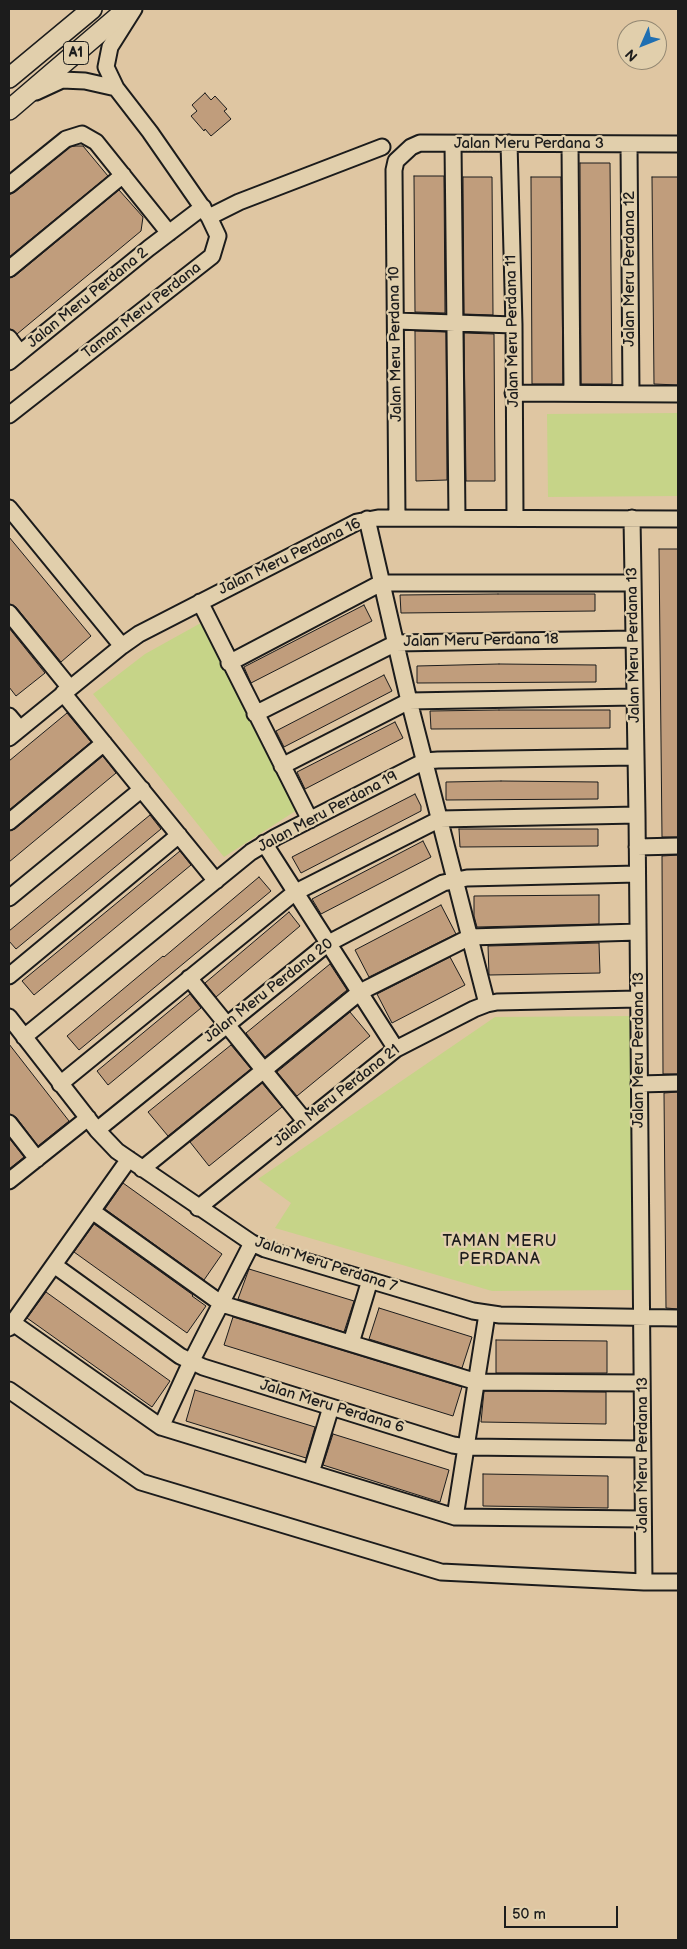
<!DOCTYPE html>
<html>
<head>
<meta charset="utf-8">
<style>
	body { margin:0 }
	#map { position:relative; width:687px; height:1949px; overflow:hidden; background:#dfc6a2; font-family:"Balsamiq Sans",sans-serif }
	canvas { display:block }
	.frame { position:absolute; inset:0; border:10px solid #1c1c1c; pointer-events:none }
	.north { position:absolute; left:617px; top:20px; width:50px; height:50px; box-sizing:border-box; background:#e1cfac; border:1px solid #928772; border-radius:50%; rotate:226deg; font-size:14px; font-weight:700; line-height:20px; text-align:center; color:#1c1c1c }
	.north::after { content:''; display:block; margin:auto; width:18px; height:22px; background:#1f6fb2; clip-path:polygon(50% 0,100% 100%,50% 72%,0 100%) }
	.scale { position:absolute; left:504px; top:1906px; width:114px; height:22px; box-sizing:border-box; border:2px solid #1c1c1c; border-top:0; padding-left:6px; font-size:15px; line-height:18px; white-space:nowrap; color:#1c1c1c; -webkit-text-stroke:4px #e1cfac; paint-order:stroke }
</style>
</head>
<body>
<div id="map">
<canvas width="687" height="1949"></canvas>
<div class="frame"></div>
<div class="north">N</div>
<div class="scale">50 m</div>
</div>
<script>
const c = document.querySelector('canvas').getContext('2d');
c.lineJoin = 'round';
function fill(path, color) { c.fillStyle = color; c.fill(path, 'evenodd'); }
const toPath = rows => new Path2D(rows.map(r => 'M' + r).join(''));
function strokePath(path, color, width, dash) { c.strokeStyle = color; c.lineWidth = width; c.lineCap = dash ? 'butt' : 'round'; c.setLineDash(dash || []); c.stroke(path); }
function drawText(font, color, halo, rows, align = 'center') {
  c.font = font + ' "Balsamiq Sans",sans-serif'; c.lineWidth = 4.5; c.setLineDash([]); c.textBaseline = 'middle'; c.strokeStyle = halo; c.fillStyle = color; for (const [text, x, y, turn = 0] of rows) {
    c.save(); c.translate(x, y); c.rotate((+turn || 0) * Math.PI / 180); c.textAlign = isNaN(turn) ? turn : align; if (halo) c.strokeText(text, 0, 0); c.fillText(text, 0, 0); c.restore();
  }
}
fill(toPath([
	[678,413,678,496,548,497,547,414],
	[208,619,297,810,224,857,93,694,145,654],
	[633,1016,632,1290,492,1291,275,1228,291,1203,258,1179,495,1017]
]), '#c6d488');
const building = toPath([
	[205,93,211,100,215,96,227,109,224,111,231,119,211,136,205,129,204,131,191,116,197,111,192,105,205,93],
	[75,146,83,146,108,176,9,257,9,195,15,192,70,147,75,146],
	[580,163,610,163,612,384,581,384,580,163],
	[414,176,444,176,445,313,415,312,414,176],
	[463,177,492,177,493,315,464,314,463,177],
	[531,177,561,177,563,384,532,384,531,177],
	[652,177,678,177,678,385,654,384,652,177],
	[119,190,143,217,141,231,17,334,13,330,9,329,9,278,15,276,119,190],
	[415,331,446,332,447,480,416,481,415,331],
	[464,333,494,334,495,481,466,481,464,333],
	[9,537,91,636,61,662,16,607,9,604,9,537],
	[659,549,678,549,678,837,662,837,659,549],
	[498,594,595,594,595,611,401,613,400,595,498,594],
	[364,605,372,621,251,683,244,667,364,605],
	[9,628,45,673,16,696,9,687,9,628],
	[499,664,596,665,596,682,417,683,417,666,499,664],
	[384,675,392,691,284,747,276,731,384,675],
	[499,710,610,710,610,728,431,729,430,711,499,710],
	[67,713,91,742,9,810,9,761,67,713],
	[395,722,403,738,305,789,297,772,395,722],
	[103,756,116,773,9,862,9,831,15,829,103,756],
	[501,781,598,782,598,799,446,800,446,782,501,781],
	[415,794,421,806,421,811,301,873,292,857,415,794],
	[150,815,161,829,16,949,9,941,9,931,150,815],
	[459,829,598,829,598,846,460,847,459,829],
	[423,841,431,857,321,914,312,899,423,841],
	[180,851,191,865,34,995,22,981,180,851],
	[678,855,678,1074,663,1074,662,856,678,855],
	[259,877,271,891,79,1050,67,1036,152,965,163,956,164,957,259,877],
	[599,895,599,924,477,927,474,916,474,896,599,895],
	[441,905,456,934,369,977,355,950,441,905],
	[289,912,300,926,216,997,205,983,289,912],
	[599,943,600,973,489,975,488,946,599,943],
	[450,957,465,985,392,1023,377,994,450,957],
	[330,964,347,990,265,1057,246,1033,330,964],
	[190,994,201,1008,108,1085,97,1071,190,994],
	[350,1012,370,1036,297,1096,277,1072,350,1012],
	[9,1044,69,1121,38,1146,16,1117,9,1114,9,1044],
	[231,1045,251,1069,168,1136,148,1112,231,1045],
	[262,1083,282,1107,209,1166,190,1142,262,1083],
	[678,1092,678,1309,666,1308,664,1093,678,1092],
	[9,1138,24,1157,9,1169,9,1138],
	[123,1183,222,1254,204,1280,105,1209,123,1183],
	[94,1224,193,1295,192,1296,206,1306,187,1333,74,1252,94,1224],
	[249,1269,354,1301,344,1332,238,1299,249,1269],
	[46,1292,170,1381,152,1407,27,1318,46,1292],
	[379,1308,472,1337,462,1368,369,1339,379,1308],
	[233,1317,462,1387,453,1416,224,1345,233,1317],
	[496,1340,607,1341,607,1373,496,1373,496,1340],
	[195,1390,315,1427,306,1458,186,1421,195,1390],
	[484,1391,606,1392,606,1424,481,1422,484,1391],
	[333,1434,449,1470,440,1502,323,1465,333,1434],
	[483,1474,608,1476,608,1508,483,1506,483,1474]
]);
fill(building, '#c09d7c');
strokePath(building, '#1c1c1c', 1);
const minor = toPath([
	[36,92,62,80,85,81,116,88],
	[509,143,514,325,515,518],
	[453,144,457,518],
	[570,144,572,393],
	[629,145,631,393],
	[9,185,66,139,82,134,96,142,169,233],
	[209,217,239,202,382,147],
	[9,269,123,175],
	[396,321,514,325],
	[9,338,20,353],
	[9,362,149,248,203,207],
	[513,393,678,394],
	[9,415,212,256,218,236,209,217,150,132,116,88,106,67,110,47,134,9],
	[9,508,122,646],
	[397,518,394,170,396,161,411,147,420,143,678,144],
	[632,518,637,815,644,1582],
	[367,519,409,701,487,1004],
	[200,602,310,820],
	[9,613,70,688],
	[229,663,381,583,633,583],
	[63,693,216,881],
	[255,714,396,643,633,639],
	[9,716,20,729],
	[9,738,122,646,139,634,357,522,378,518,678,519],
	[282,766,409,701,634,697],
	[9,822,104,743],
	[264,843,396,1049],
	[637,847,678,846],
	[9,898,142,789],
	[9,976,179,835],
	[189,978,305,1121],
	[9,1017,97,1130,117,1151,252,1243,265,1249,473,1311,500,1315,678,1318],
	[24,1037,251,852,276,837,413,767,425,761,438,760,635,757],
	[60,1084,294,893,440,819,637,815],
	[639,1084,678,1083],
	[9,1123,37,1159],
	[97,1130,327,944,443,883,467,878,637,874],
	[142,1169,360,992,470,937,638,932],
	[9,1181,88,1118],
	[198,1208,396,1049,474,1009,487,1004,497,1002,638,999],
	[92,1211,222,1304,477,1382,642,1383],
	[54,1265,180,1356,203,1367,453,1445,466,1447,642,1449],
	[13,1323,161,1427,455,1517,643,1519],
	[9,1328,129,1159],
	[351,1343,370,1280],
	[9,1390,141,1482,441,1572,644,1582,678,1582],
	[161,1427,191,1362,252,1243],
	[311,1473,331,1407],
	[455,1517,487,1314]
]);
const major = toPath([
	[9,78,92,9],
	[9,110,127,9]
]);
strokePath(minor, '#1c1c1c', 19);
strokePath(major, '#1c1c1c', 22);
strokePath(minor, '#e1cfac', 15);
strokePath(major, '#e1cfac', 19);
for (const [x, y, w] of [
	[76,53,25]
]) { const box = new Path2D(); box.roundRect(x - w / 2, y - 11.5, w, 23, 4); c.fillStyle = '#e1cfac'; c.fill(box); strokePath(box, '#1c1c1c', 1); }
drawText('bold 14px', '#1c1c1c', null, [
	["A1",76,53]
]);
drawText('15px', '#1c1c1c', '#e1cfac', [
	["Jalan Meru Perdana 3",529,144],
	["Jalan Meru Perdana 12",630,269,-90],
	["Jalan Meru Perdana 2",88,298,-39],
	["Taman Meru Perdana",142,311,-38],
	["Jalan Meru Perdana 11",513,331,-91],
	["Jalan Meru Perdana 10",396,344,-91],
	["Jalan Meru Perdana 16",290,557,-26],
	["Jalan Meru Perdana 18",481,641,-1],
	["Jalan Meru Perdana 13",634,645,-91],
	["Jalan Meru Perdana 19",328,812,-28],
	["Jalan Meru Perdana 20",269,991,-38],
	["Jalan Meru Perdana 13",639,1050,-90],
	["Jalan Meru Perdana 21",337,1096,-38],
	["Jalan Meru Perdana 7",326,1265,18],
	["Jalan Meru Perdana 6",332,1407,17],
	["Jalan Meru Perdana 13",643,1455,-90]
]);
c.letterSpacing = '1px';
drawText('16px', '#1c1c1c', '#e1cfac', [
	["TAMAN MERU",500,1242],
	["PERDANA",500,1260]
]);
c.letterSpacing = '0px';
</script>
</body>
</html>
